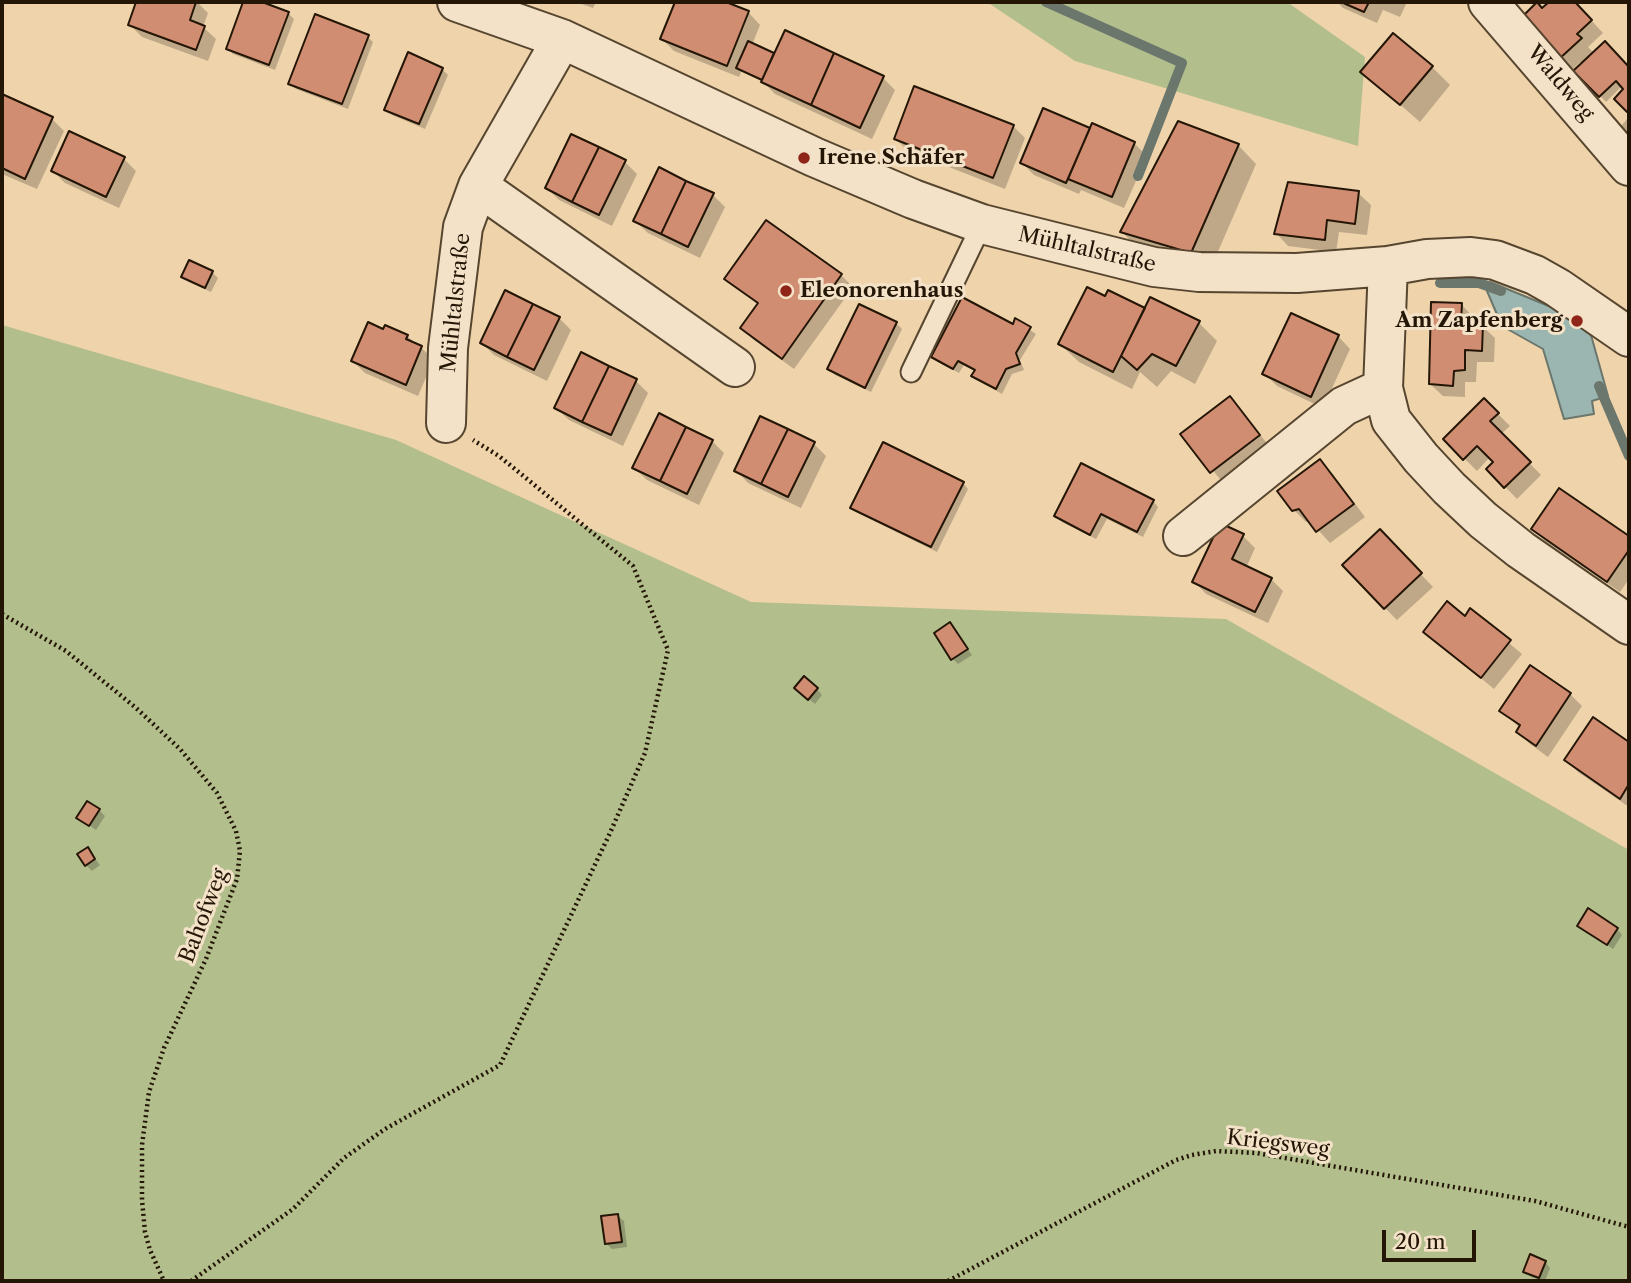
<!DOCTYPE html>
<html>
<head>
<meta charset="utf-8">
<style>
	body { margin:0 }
	#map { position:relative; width:1631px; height:1283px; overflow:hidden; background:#eed3ab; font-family:"Libre Caslon Text",serif }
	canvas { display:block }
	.frame { position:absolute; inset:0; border:4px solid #241606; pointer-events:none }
	.scale { position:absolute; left:1382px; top:1230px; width:94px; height:32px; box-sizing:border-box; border:4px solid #241606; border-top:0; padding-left:9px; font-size:21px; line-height:24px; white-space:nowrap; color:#241606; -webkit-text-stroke:5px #f4e2c8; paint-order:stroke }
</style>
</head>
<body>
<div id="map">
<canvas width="1631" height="1283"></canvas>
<div class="frame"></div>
<div class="scale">20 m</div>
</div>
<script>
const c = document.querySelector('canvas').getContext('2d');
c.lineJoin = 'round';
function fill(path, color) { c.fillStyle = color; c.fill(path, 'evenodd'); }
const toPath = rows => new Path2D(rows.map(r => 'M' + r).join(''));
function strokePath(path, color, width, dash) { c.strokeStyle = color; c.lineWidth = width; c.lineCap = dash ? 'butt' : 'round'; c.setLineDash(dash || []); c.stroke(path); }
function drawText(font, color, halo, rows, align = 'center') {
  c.font = font + ' "Libre Caslon Text",serif'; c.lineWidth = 6; c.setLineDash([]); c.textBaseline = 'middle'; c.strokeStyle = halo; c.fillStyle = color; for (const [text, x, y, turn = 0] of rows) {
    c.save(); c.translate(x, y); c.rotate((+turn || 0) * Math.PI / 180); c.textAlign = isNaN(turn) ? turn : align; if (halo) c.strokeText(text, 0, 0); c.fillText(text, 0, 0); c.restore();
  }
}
fill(toPath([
	[987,2,1287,2,1365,57,1358,146,1075,61],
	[2,325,396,440,751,602,1226,619,1629,850,1629,1281,2,1281]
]), '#b3be8d');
const water = toPath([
	[1490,282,1556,309,1591,335,1608,396,1592,401,1594,414,1564,419,1543,349,1502,326,1487,291,1490,282]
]);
fill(water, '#9bb6b0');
strokePath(water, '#6b766c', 2);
fill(toPath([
	[138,2,197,2,208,13,203,27,216,39,208,61,142,37,130,25],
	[245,2,257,2,288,13,294,19,275,70,233,54,228,48],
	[576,2,596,2,593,8],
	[677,2,721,2,748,12,760,25,752,45,775,56,883,78,895,90,872,139,775,94,763,82,742,70,739,77,674,51,662,39],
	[1337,2,1407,2,1400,17,1383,10,1377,23,1343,8],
	[1551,2,1574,2,1603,33,1588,47,1594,53,1605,43,1629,69,1629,112,1616,99,1626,89,1622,86,1606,102,1576,71,1582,65,1580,62,1571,71,1559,59,1543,10],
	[368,37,373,42,348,109,296,89,290,83],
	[1432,67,1450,85,1420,122,1363,72],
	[442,69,448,75,425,129,392,115,386,109],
	[3,97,52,119,64,131,37,189,2,174],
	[1629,117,1629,137,1620,127],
	[1013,126,1025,138,1005,189,908,151,896,139],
	[1090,131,1134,143,1147,156,1124,208,1081,190,1079,194,1034,175,1022,163],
	[1238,145,1256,164,1210,270,1140,250,1122,232],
	[124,159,136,171,119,208,65,183,53,171],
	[625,162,637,174,612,226,559,200,547,188],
	[1358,193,1371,205,1367,235,1339,232,1336,252,1288,246,1276,233],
	[713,195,725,207,700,258,648,233,635,221],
	[212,272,218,278,211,292,189,282,183,276],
	[841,275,853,287,794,369,754,340,742,328,759,305,727,278],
	[1106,298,1146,311,1199,323,1217,341,1195,384,1171,371,1157,387,1140,372,1132,389,1079,362,1060,344],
	[1461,304,1473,317,1473,325,1482,326,1495,338,1494,362,1477,362,1476,382,1465,382,1465,397,1443,396,1430,384],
	[559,318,571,330,547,381,494,355,482,343],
	[1016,321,1036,334,1020,360,1024,370,1012,374,1002,394,979,381,973,376,976,371,964,365,959,373,938,362,933,356,1013,326],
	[896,323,902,329,871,392,835,375,829,369],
	[384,331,407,336,434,359,418,396,365,373,353,361],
	[1338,336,1350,349,1323,408,1277,386,1265,374],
	[582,354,636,381,648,393,623,446,569,420,556,408],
	[1230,398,1271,448,1224,484,1183,434],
	[1484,400,1510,426,1501,434,1541,475,1517,499,1488,469,1495,462,1490,457,1477,471,1445,439],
	[712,441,724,453,699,505,647,480,634,468],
	[814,444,826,456,801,508,748,483,736,470],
	[1320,461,1332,473,1365,517,1330,543,1310,521,1306,522,1293,509],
	[963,483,968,489,937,552,858,513,852,507],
	[1560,490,1629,538,1629,579,1620,592,1545,541,1533,529],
	[1153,501,1158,507,1143,537,1107,519,1096,539,1062,522,1057,516],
	[1221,525,1243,536,1255,548,1246,568,1271,579,1283,591,1268,623,1206,594,1194,581],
	[1392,544,1433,587,1397,620,1385,608],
	[1471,611,1522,654,1494,689,1425,632,1465,618],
	[950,624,972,655,958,664,953,659],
	[817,689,822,695,815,704,802,694],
	[1570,694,1582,706,1548,757,1530,744,1518,732,1520,728,1501,711],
	[1593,720,1629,744,1629,807,1578,772,1566,760],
	[99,810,105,816,96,830,78,817],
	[88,850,100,865,92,871,86,865],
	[1579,925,1617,929,1622,935,1613,949],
	[618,1216,624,1221,627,1247,612,1249,606,1243],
	[1545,1262,1550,1268,1545,1281,1531,1277,1525,1271]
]), '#0003');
strokePath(toPath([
	[1046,2,1182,63,1138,176],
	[1440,283,1479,283,1501,291],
	[1599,386,1629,456]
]), '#6b766c', 10);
const building = toPath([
	[136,2,196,2,190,20,205,26,196,50,128,25,136,2],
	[243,2,262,2,289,12,269,65,226,49,243,2],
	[675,2,726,2,749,11,727,66,660,39,675,2],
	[1341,2,1369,2,1364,12,1341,2],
	[1537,2,1542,8,1549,2,1575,2,1592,20,1577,34,1582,38,1558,60,1520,19,1537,2],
	[315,14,369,35,342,104,288,84,315,14],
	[785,30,834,53,811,105,761,82,785,30],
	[1393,33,1433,66,1400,105,1360,72,1393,33],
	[748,41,774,53,762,80,736,68,748,41],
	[1605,41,1629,67,1629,109,1627,112,1614,99,1623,89,1616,81,1599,97,1573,71,1605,41],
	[408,52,443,68,419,124,384,110,408,52],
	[834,53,884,76,860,128,811,105,834,53],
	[914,86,1014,125,993,178,894,139,914,86],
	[2,94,53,117,25,179,2,168,2,94],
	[1043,108,1090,128,1066,183,1020,163,1043,108],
	[1178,121,1239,144,1191,253,1120,232,1178,121],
	[1092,123,1135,142,1112,197,1068,179,1092,123],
	[69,131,125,157,106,197,51,171,69,131],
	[571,134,599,147,572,202,545,188,571,134],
	[599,147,626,160,599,215,572,202,599,147],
	[659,167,686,181,661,234,633,221,659,167],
	[686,181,714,193,688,247,661,234,686,181],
	[1288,182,1359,191,1355,224,1327,220,1325,240,1274,234,1288,182],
	[766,220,842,274,782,359,740,328,758,303,724,279,766,220],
	[189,260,213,271,205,288,181,277,189,260],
	[1087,287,1105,296,1108,290,1145,308,1113,372,1058,344,1087,287],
	[505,290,533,304,507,357,480,343,505,290],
	[962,297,1013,324,1015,318,1031,327,1016,353,1020,364,1006,369,996,389,971,376,975,370,958,361,953,369,931,357,962,297],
	[1150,297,1200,321,1176,366,1152,354,1137,370,1121,356,1150,297],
	[1431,302,1462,303,1461,323,1483,324,1482,351,1465,350,1465,370,1454,371,1453,386,1429,384,1431,302],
	[533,304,560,317,534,370,507,357,533,304],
	[859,304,897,322,865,388,827,369,859,304],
	[1291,313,1339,335,1311,397,1262,374,1291,313],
	[368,322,383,329,385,325,408,335,406,339,422,346,406,385,351,361,368,322],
	[581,352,609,366,582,422,554,408,581,352],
	[609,366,637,379,611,435,582,422,609,366],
	[1230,396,1260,435,1210,473,1180,434,1230,396],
	[1484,398,1499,413,1490,421,1531,462,1504,488,1486,469,1493,462,1477,446,1463,460,1443,439,1484,398],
	[659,413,686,427,660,481,632,468,659,413],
	[760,416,788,429,761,484,734,471,760,416],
	[686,427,713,440,687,494,660,481,686,427],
	[788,429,815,442,788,497,761,484,788,429],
	[883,442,964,482,931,547,850,508,883,442],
	[1320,459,1354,504,1316,532,1299,509,1292,511,1277,491,1320,459],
	[1081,463,1154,500,1137,532,1101,514,1090,535,1054,516,1081,463],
	[1559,488,1629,536,1629,550,1607,582,1531,529,1559,488],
	[1220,523,1244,534,1232,559,1272,578,1255,612,1192,582,1220,523],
	[1380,529,1422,573,1384,609,1342,565,1380,529],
	[1447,601,1465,616,1470,608,1511,640,1481,678,1423,632,1447,601],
	[950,622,968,649,951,660,934,633,950,622],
	[1530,665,1571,693,1536,746,1516,732,1520,725,1499,711,1530,665],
	[804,676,818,688,808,700,794,688,804,676],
	[1593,717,1629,742,1629,784,1620,799,1564,760,1593,717],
	[87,801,100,809,89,826,76,818,87,801],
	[88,847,95,859,85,866,77,854,88,847],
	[1588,908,1618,928,1607,945,1577,926,1588,908],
	[618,1214,622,1242,605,1244,601,1216,618,1214],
	[1530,1254,1546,1261,1539,1278,1523,1272,1530,1254]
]);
fill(building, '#d18d71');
strokePath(building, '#241606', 2);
const service = toPath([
	[911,372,982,224]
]);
const minor = toPath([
	[457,2,562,39,814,157,913,199,982,224,1154,267,1199,272,1297,273,1388,266,1427,259,1471,257,1495,260,1535,275,1558,288,1629,337],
	[1488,2,1629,166],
	[478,186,735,367],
	[1388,266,1383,388,1391,420,1421,458,1449,488,1483,520,1521,550,1629,625],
	[446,423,448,348,463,227,478,186,562,39],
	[1183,536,1344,406,1383,388]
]);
strokePath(service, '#56452f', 23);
strokePath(minor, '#56452f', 42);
strokePath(toPath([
	[2,614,66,651,135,707,180,749,217,793,236,831,240,851,237,879,206,959,164,1048,149,1092,142,1145,142,1200,145,1232,150,1250,164,1281],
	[191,1281,293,1209,344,1158,385,1129,500,1065,610,833,645,753,668,650,633,566,499,456,473,440],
	[948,1281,1176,1160,1192,1155,1216,1151,1256,1153,1535,1201,1629,1227]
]), '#241606', 4.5, [2, 3.5]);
strokePath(service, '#f4e2c8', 19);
strokePath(minor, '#f4e2c8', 38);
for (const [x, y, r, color] of [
	[804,158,7,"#8f2418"],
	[786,291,7,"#8f2418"],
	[1577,321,7,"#8f2418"]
]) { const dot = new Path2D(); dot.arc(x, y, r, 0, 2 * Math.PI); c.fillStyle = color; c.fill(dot); strokePath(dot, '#f4e2c8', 2.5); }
drawText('21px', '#241606', '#f4e2c8', [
	["Waldweg",1560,83,50],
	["Mühltalstraße",1087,250,13],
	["Mühltalstraße",456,303,-84],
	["Bahofweg",204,916,-69],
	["Kriegsweg",1278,1144,7]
]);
drawText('bold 21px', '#241606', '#f4e2c8', [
	["Irene Schäfer",818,158],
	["Eleonorenhaus",800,291],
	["Am Zapfenberg",1563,321,"right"]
], 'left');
</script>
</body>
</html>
